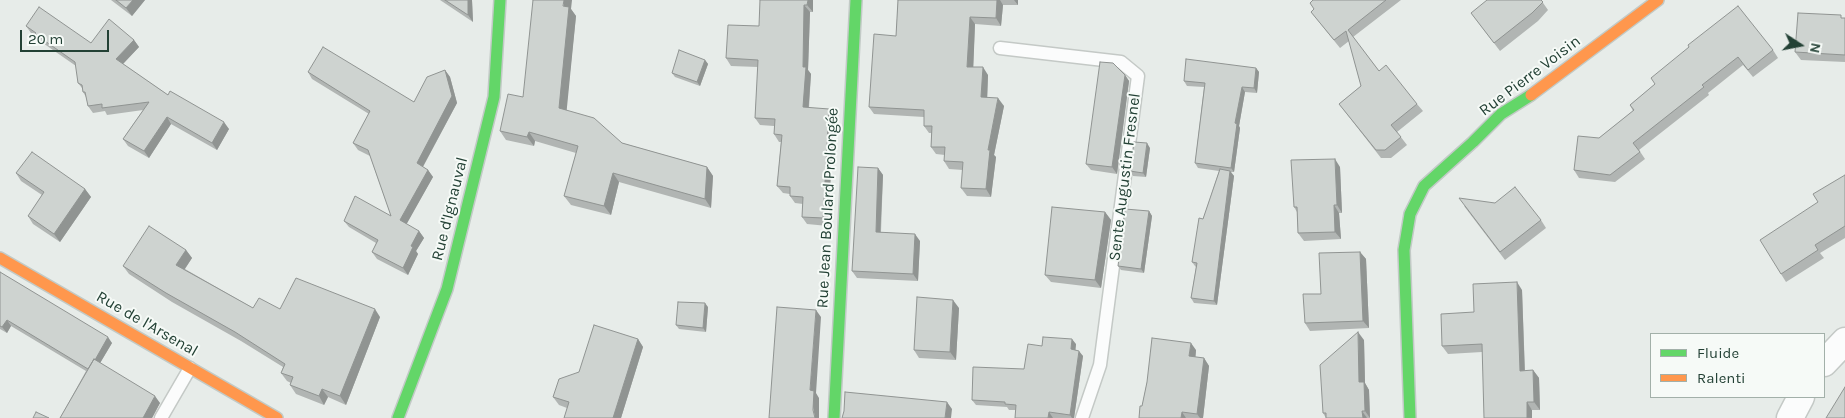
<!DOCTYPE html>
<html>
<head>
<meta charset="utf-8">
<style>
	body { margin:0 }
	#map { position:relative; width:1845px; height:418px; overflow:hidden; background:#e7ece9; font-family:Karla,sans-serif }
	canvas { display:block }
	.legend { position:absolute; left:1650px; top:333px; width:175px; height:65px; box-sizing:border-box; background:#f6faf7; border:1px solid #a2b0a9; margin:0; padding:6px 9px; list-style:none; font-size:15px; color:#234135 }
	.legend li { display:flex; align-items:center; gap:10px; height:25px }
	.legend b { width:25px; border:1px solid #a2b0a9 }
	.north { position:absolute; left:1775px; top:20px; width:50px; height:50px; -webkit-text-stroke:4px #f6faf7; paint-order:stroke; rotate:101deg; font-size:14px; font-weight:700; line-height:20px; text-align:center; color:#234135 }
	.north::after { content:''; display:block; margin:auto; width:18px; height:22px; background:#234135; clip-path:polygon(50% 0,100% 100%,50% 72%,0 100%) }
	.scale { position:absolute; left:20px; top:30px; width:89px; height:22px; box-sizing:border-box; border:2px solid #234135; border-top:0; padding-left:6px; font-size:15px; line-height:18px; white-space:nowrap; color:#234135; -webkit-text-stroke:4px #f6faf7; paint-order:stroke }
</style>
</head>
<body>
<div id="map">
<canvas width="1845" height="418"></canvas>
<ul class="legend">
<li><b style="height:6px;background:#63d668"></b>Fluide</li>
<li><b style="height:6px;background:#ff974d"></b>Ralenti</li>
</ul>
<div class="north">N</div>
<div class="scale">20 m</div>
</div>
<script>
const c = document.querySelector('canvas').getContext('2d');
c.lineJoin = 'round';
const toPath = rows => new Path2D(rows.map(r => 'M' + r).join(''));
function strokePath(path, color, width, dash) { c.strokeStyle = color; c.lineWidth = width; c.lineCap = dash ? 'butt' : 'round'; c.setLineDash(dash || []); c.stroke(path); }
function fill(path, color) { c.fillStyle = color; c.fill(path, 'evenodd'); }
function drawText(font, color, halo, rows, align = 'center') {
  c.font = font + ' Karla,sans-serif'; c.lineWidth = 4; c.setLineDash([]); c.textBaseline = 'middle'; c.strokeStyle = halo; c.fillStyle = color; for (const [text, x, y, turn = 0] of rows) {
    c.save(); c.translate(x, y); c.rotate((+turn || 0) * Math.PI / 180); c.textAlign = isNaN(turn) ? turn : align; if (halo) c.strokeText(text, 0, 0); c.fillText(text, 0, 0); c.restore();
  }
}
const lane = toPath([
	[1000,48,1121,62,1138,76,1100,365,1082,418],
	[161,418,190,368]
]);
const street = toPath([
	[1824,363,1845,341],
	[1790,418,1801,397]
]);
const fast = toPath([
	[398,418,447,289,494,97,500,0],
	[834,418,856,0],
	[1410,418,1404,250,1410,214,1424,186,1473,142,1501,114,1531,95]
]);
const slow = toPath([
	[1531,95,1658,0],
	[0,258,277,418]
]);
strokePath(lane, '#c4c9c6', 15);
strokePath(street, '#c4c9c6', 29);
strokePath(fast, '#c2cac6', 14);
strokePath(slow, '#c2cac6', 14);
strokePath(lane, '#fbfcfc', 12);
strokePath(street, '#fbfcfc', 26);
strokePath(fast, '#63d668', 11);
strokePath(slow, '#ff974d', 11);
fill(toPath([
	[111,0,145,0,132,16],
	[440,0,472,0,473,22],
	[813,0,813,12,810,12,808,70,811,74,809,108,829,109,834,116,828,226,807,224,802,217,803,204,795,203,790,196,790,194,783,193,777,186,781,142,779,142,774,134,774,126,760,125,755,118,758,67,731,66,726,58,759,26],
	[898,0,1018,0,1018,5,1003,5,1001,26,975,24,973,67,988,75,987,97,1004,106,994,155,996,157,991,197,967,196,961,188,963,170,949,169,944,161,945,155,936,154,931,147,931,133,929,133,924,126,924,117,874,114,869,107,896,36],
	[1313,0,1401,0,1353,37,1379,71,1417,104,1423,111,1397,132,1407,145,1391,158,1381,158,1339,104,1361,86,1349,41,1340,48,1311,12,1314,9,1310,3],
	[1541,0,1548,10,1538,21,1500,51,1471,13],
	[571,9,576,16,566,110,622,143,707,167,713,176,711,208,619,182,611,215,571,205,564,196,576,153,535,141,534,146,506,140,500,131,523,97],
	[1844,18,1845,18,1845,62,1801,60,1795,52],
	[26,26,91,43,134,40,139,47,123,64,168,95,229,129,217,150,171,124,149,158,128,146,123,139,143,110,107,115,105,111,93,113,88,106,86,97,83,92,82,88,78,83,76,66,40,41,37,37,31,33],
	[1689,47,1773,50,1778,58,1753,77,1743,65,1708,93,1709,95,1639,150,1645,159,1615,182,1579,178,1574,170,1599,138,1633,111,1630,105,1655,84],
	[705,60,708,64,700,86,675,77,672,73],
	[1256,68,1259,72,1257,93,1245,92,1239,126,1240,128,1234,172,1231,172,1234,176,1217,305,1194,303,1191,298,1196,267,1195,266,1192,262,1203,219,1219,171,1198,168,1195,163,1204,87,1187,86,1184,81],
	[445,70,450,77,457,103,423,167,428,170,433,177,406,224,419,231,424,238,416,251,418,254,408,275,377,259,372,252,376,243,349,227,344,221,391,216,370,156,358,150,353,143,369,114,312,79,308,72,414,102],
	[1125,75,1129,81,1117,174,1091,170,1086,164],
	[1150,148,1146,177,1133,176,1130,171],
	[1340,167,1342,213,1339,213,1341,239,1304,241,1298,233,1297,212,1294,207],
	[878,168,883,175,881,232,920,241,918,281,857,278,852,271],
	[16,173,85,189,91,197,60,242,33,224,28,216,42,195,21,181],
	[1845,175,1845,238,1820,253,1824,258,1786,282,1781,274,1818,202],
	[1464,206,1541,220,1546,228,1505,260],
	[1149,211,1152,216,1144,273,1121,270,1118,266],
	[1105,212,1111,220,1101,288,1051,282,1045,275],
	[186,250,192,258,185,269,253,308,280,309,380,317,346,405,328,397,324,405,296,394,290,385,291,383,287,381,281,373,283,367,241,341,172,302,129,274,123,266],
	[1360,252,1366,259,1369,328,1310,331,1305,323,1321,294],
	[0,272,112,343,100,363,160,403,152,418,60,418,86,371,11,326,7,333,0,329],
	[1522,290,1525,371,1533,370,1539,378,1540,410,1532,410,1482,352,1448,354,1442,346,1474,312],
	[708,307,706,332,679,329,676,325],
	[959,308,956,360,919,358,914,350],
	[638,339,643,347,621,418,564,418,567,408,559,405,553,397,579,372],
	[1364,340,1365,383,1369,390,1370,418,1326,418,1323,413],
	[1076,344,1075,350,1083,356,1074,418,1015,418,1016,410,1009,410,1007,407,976,405,972,400,1024,369,1042,346],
	[1196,350,1195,357,1204,358,1209,366,1203,418,1139,418,1142,406,1147,382]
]), '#b1b5b3');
fill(toPath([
	[133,0,145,0,132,16,126,8],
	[468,0,472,0,473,22,468,15],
	[564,0,572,0,571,9,576,16,566,117,559,108],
	[808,0,813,0,813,12,807,5],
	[997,0,1000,0,1003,5,1001,26,996,18],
	[1014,0,1018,0,1018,5],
	[804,5,810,12,808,70,811,74,808,115,803,107,803,67],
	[970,17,975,24,973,75,967,67],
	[134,40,139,47,121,66,116,59],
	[705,60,708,64,700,86,697,82],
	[983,67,988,75,987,104,981,97],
	[1256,68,1259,72,1257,93,1254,88],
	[445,70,450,77,457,103,421,170,417,163],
	[1125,75,1129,81,1117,174,1112,167],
	[1242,87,1245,92,1239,126,1240,128,1234,172,1231,168,1235,123],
	[998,98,1004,106,994,155,996,157,991,197,986,189,988,150],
	[829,109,834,116,828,226,823,218],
	[167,117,171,124,149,158,144,151],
	[224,122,229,129,217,150,212,143],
	[529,132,535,141,534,146,527,137],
	[1147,143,1150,148,1146,177,1143,173],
	[1335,159,1340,167,1342,213,1337,205],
	[707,167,713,176,711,208,705,199],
	[878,168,883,175,880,239,876,232],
	[428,170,433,177,405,227,400,220],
	[1230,171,1234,176,1217,305,1214,301],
	[613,173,619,182,611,215,604,206],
	[85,189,91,197,60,242,54,234],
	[1334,205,1339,213,1341,239,1335,232],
	[1149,211,1152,216,1144,273,1141,269],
	[1105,212,1111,220,1101,288,1095,280],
	[419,231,424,238,416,251,418,254,408,275,403,268,411,246],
	[915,234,920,241,918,281,913,274],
	[186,250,192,258,182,273,176,265],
	[1360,252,1366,259,1369,328,1363,321],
	[1517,282,1522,290,1525,379,1520,371],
	[953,300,959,308,956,360,950,352],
	[705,303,708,307,706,332,703,328],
	[375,309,380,317,346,405,340,396],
	[816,310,821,317,816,393,819,398,819,418,815,418,810,390],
	[7,320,11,326,7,333,2,327],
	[1358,332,1364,340,1365,383,1369,390,1370,418,1365,411,1359,382],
	[108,337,112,343,93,375,89,370],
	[638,339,643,347,621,418,613,418],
	[1072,339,1076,344,1075,355,1071,349],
	[1191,343,1196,350,1195,364,1189,356],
	[1079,351,1083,356,1074,418,1072,418,1070,415],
	[1204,358,1209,366,1203,418,1200,418,1197,414],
	[1533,370,1539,378,1540,410,1534,402],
	[322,389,328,397,324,405,319,396],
	[155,396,160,403,152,418,143,418],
	[947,402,952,409,951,418,945,418],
	[1527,402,1532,410,1532,418,1527,418],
	[1362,411,1367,418,1363,418],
	[1049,412,1053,418,1048,418],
	[1182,412,1186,418,1181,418]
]), '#909492');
const building = toPath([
	[116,0,133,0,126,8,116,0],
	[445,0,468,0,468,15,445,0],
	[533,0,564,0,563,6,569,7,559,108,594,118,622,143,707,167,705,199,613,173,604,206,564,196,578,146,529,132,527,137,500,131,508,94,523,97,533,0],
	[760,0,808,0,807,5,804,5,803,67,806,67,803,107,829,109,823,218,802,217,803,197,790,196,790,187,777,186,782,135,774,134,775,119,755,118,758,60,726,58,728,25,759,26,760,0],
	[898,0,997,0,996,18,970,17,967,67,983,67,981,97,998,98,988,150,990,150,986,189,961,188,963,162,944,161,945,147,931,147,932,126,924,126,924,110,869,107,874,34,896,36,898,0],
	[1313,0,1386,0,1348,30,1379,71,1386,65,1417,104,1391,125,1401,137,1385,150,1376,150,1339,104,1361,86,1346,31,1334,40,1311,12,1314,9,1310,3,1313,0],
	[1487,0,1541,0,1543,2,1532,13,1494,43,1471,13,1487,0],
	[1738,6,1773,50,1748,70,1738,57,1702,85,1704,87,1633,143,1640,152,1610,175,1574,170,1578,136,1599,138,1634,110,1630,105,1655,84,1651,78,1689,47,1688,45,1738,6],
	[39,7,91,43,109,19,134,40,116,59,168,95,170,91,224,122,212,143,167,117,144,151,123,139,149,102,102,108,102,104,88,106,85,92,83,92,82,85,78,83,75,62,35,34,36,33,26,26,39,7],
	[1798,13,1841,15,1841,18,1845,18,1845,55,1795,52,1798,13],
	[323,47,414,102,427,77,445,70,452,96,417,163,428,170,400,220,419,231,411,246,413,247,403,268,372,252,378,240,344,221,355,196,391,216,368,150,353,143,370,111,308,72,323,47],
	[679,50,705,60,697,82,672,73,679,50],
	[1186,59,1256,68,1254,88,1242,87,1235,123,1237,124,1231,168,1195,163,1205,83,1184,81,1186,59],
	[1100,62,1113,63,1125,75,1112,167,1086,164,1100,62],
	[1134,142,1147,143,1143,173,1130,171,1134,142],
	[32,152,85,189,54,234,28,216,44,192,16,173,32,152],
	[1335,159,1337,205,1334,205,1335,232,1298,233,1297,207,1294,207,1291,160,1335,159],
	[858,167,878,168,876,232,915,234,913,274,852,271,858,167],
	[1220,169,1230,171,1214,301,1191,298,1197,263,1192,262,1199,218,1203,219,1220,169],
	[1845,175,1845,226,1815,245,1818,250,1781,274,1760,240,1818,202,1813,194,1845,175],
	[1515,187,1541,220,1500,252,1459,198,1495,203,1515,187],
	[1052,207,1105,212,1095,280,1045,275,1052,207],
	[1125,209,1149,211,1141,269,1118,266,1125,209],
	[149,226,186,250,176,265,253,308,259,298,280,309,296,278,375,309,340,396,322,389,319,396,290,385,293,377,281,373,285,364,235,332,166,293,123,266,149,226],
	[1360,252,1363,321,1305,323,1303,294,1321,294,1319,253,1360,252],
	[0,272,108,337,95,360,94,359,88,369,7,320,2,327,0,326,0,272],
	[1517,282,1520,371,1533,370,1534,402,1527,402,1527,418,1484,418,1482,344,1442,346,1441,314,1474,312,1473,284,1517,282],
	[917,297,953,300,950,352,914,350,917,297],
	[678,302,705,303,703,328,676,325,678,302],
	[777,307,816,310,810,390,814,391,813,410,815,418,769,418,777,307],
	[594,325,638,339,613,418,564,418,569,402,553,397,559,379,579,372,594,325],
	[1358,332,1359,382,1364,382,1365,411,1362,411,1363,418,1326,418,1326,413,1323,413,1320,365,1358,332],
	[1043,337,1072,339,1071,349,1079,351,1070,415,1049,412,1048,418,1015,418,1016,405,1005,404,1005,402,972,400,973,367,1024,369,1028,344,1042,346,1043,337],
	[1152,338,1191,343,1189,356,1204,358,1197,414,1182,412,1181,418,1139,418,1140,406,1142,406,1147,382,1152,338],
	[94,359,155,396,143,418,60,418,94,359],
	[1845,387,1845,418,1826,418,1845,387],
	[845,392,947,402,945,418,842,418,844,411,845,392],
	[36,412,49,418,33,418,36,412]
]);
fill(building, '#ced3d0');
strokePath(building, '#909492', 1);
drawText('16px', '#234135', '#f6faf7', [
	["Rue Pierre Voisin",1530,76,-37],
	["Sente Augustin Fresnel",1125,177,-83],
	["Rue Jean Boulard Prolongée",828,208,-87],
	["Rue d'Ignauval",450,209,-76],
	["Rue de l'Arsenal",147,324,30]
]);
</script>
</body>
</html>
